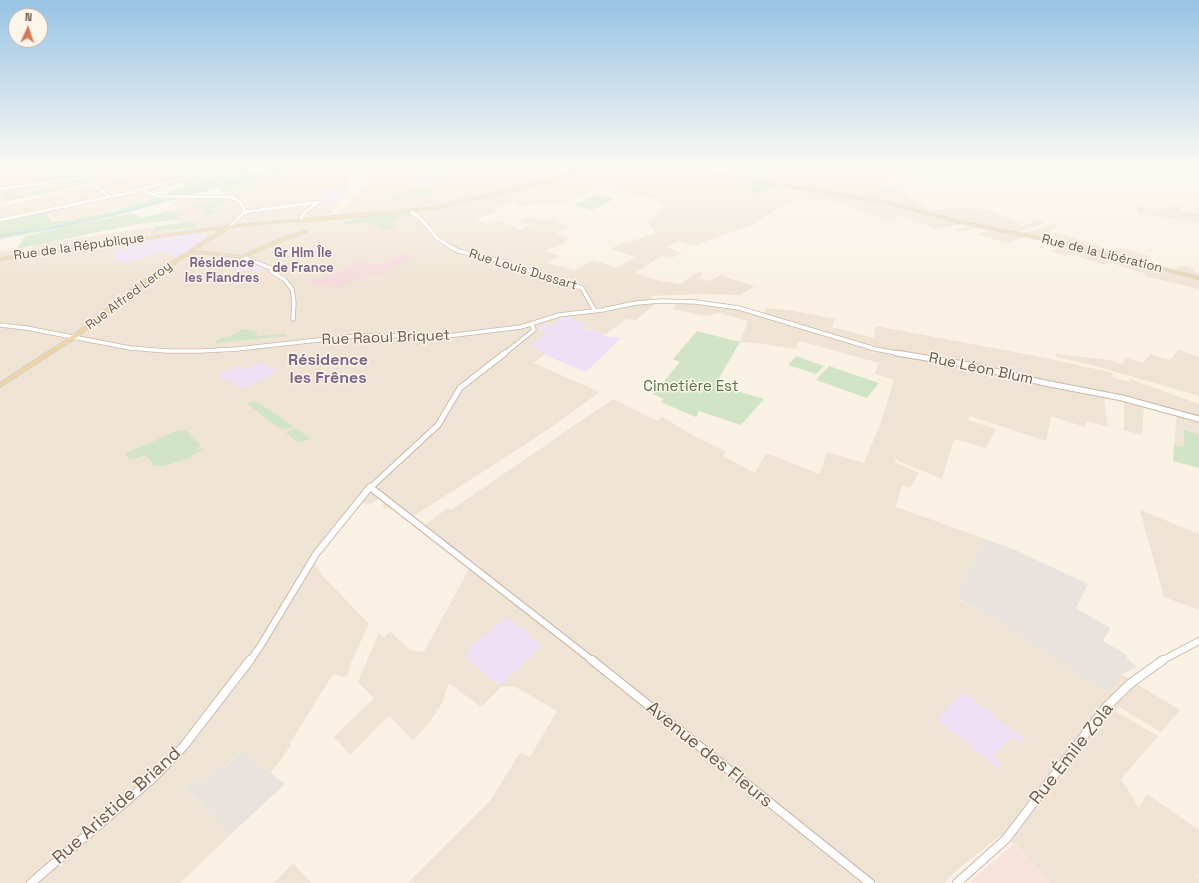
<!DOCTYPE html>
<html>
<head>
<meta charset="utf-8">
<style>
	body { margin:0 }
	#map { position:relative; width:1199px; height:883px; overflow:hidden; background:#f9f1e4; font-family:"Space Grotesk",sans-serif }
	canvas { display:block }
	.north { position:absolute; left:8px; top:8px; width:40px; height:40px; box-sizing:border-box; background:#fcf5e9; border:1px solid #c3b7ab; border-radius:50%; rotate:3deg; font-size:11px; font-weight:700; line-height:16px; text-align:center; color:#6d594d }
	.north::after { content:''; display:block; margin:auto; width:14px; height:18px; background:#d37759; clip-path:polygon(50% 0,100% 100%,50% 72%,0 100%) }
</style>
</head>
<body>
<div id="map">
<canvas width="1199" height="883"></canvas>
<div class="north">N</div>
</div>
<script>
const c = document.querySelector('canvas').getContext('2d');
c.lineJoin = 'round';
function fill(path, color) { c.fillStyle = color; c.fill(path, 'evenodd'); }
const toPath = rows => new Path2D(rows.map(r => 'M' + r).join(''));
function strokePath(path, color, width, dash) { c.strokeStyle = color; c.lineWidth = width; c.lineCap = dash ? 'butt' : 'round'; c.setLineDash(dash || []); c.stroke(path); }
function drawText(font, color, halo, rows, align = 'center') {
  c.font = font + ' "Space Grotesk",sans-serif'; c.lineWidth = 3; c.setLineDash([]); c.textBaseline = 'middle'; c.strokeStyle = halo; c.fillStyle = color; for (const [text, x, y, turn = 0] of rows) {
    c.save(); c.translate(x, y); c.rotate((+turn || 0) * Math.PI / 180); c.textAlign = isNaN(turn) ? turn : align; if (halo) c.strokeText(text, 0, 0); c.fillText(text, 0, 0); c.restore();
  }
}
fill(toPath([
	[0,167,65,167,74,170,95,167,114,179,93,183,90,180,26,193,25,195,15,197,3,194,5,201,0,202],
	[168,167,248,167,232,173,197,180,184,185,181,183,165,187,150,193,157,197,84,217,57,220,45,212,0,221,0,207],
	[311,167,369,167,362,174,351,175,350,183,344,198,327,216,336,216,363,186,367,184,366,179,383,167,868,167,873,170,881,170,902,178,879,183,884,188,907,192,907,196,929,210,963,208,990,210,1020,223,1017,225,1020,226,1041,220,1047,222,1017,233,1019,233,1033,231,1053,224,1059,226,1039,237,1028,236,1006,243,976,234,990,230,981,228,959,232,953,230,971,226,965,224,936,229,903,216,889,221,830,200,793,201,780,207,752,225,693,246,679,241,667,247,681,253,674,257,661,256,635,273,656,280,680,284,698,272,704,273,698,278,710,281,720,275,754,286,746,292,742,293,741,295,700,294,650,296,656,303,653,306,636,320,627,319,605,334,582,327,586,324,564,316,553,325,546,323,539,330,545,332,547,353,533,363,600,392,546,431,411,518,398,507,394,510,382,508,385,502,380,498,369,505,361,502,313,560,322,575,369,624,351,662,348,676,343,677,333,674,290,743,291,745,271,773,241,751,224,768,221,766,204,782,198,783,185,789,230,835,180,883,0,883,0,252,25,247,20,255,28,255,33,246,39,244,180,223,164,212,179,208,169,203,190,197,210,197,237,190,311,169],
	[597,189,638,194,642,197,656,199,663,207,663,209,661,212,646,220,656,232,629,243,625,242,610,249,635,257,616,268,594,260,575,270,547,263,559,256,544,251,563,244,568,238,556,234,569,227,549,219,542,222,529,217,519,220,531,225,520,229,500,221,488,225,476,219,497,212,492,209,515,202,517,207,563,203],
	[1136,206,1162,210,1168,206,1175,207,1178,206,1183,207,1176,211,1183,212,1199,207,1199,209,1190,213,1199,214,1199,222,1139,214],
	[1057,233,1115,251,1118,247,1149,256,1144,263,1175,271,1179,265,1194,269,1193,272,1199,273,1199,289,1145,276,1146,274,1109,262,1103,265,1071,254,1065,256,1051,251,1059,247,1038,239,1047,240],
	[678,302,707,303,764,315,766,308,794,311,835,319,832,327,874,338,876,326,1041,357,1113,373,1112,377,1129,382,1130,379,1199,404,1199,434,1184,430,1184,447,1174,445,1177,415,1144,406,1142,435,1124,430,1124,400,1106,397,1104,400,1108,427,1086,421,1085,427,1051,416,1046,441,970,416,967,420,996,429,986,448,954,439,942,479,896,460,894,462,919,473,910,488,902,485,896,507,983,538,957,599,1001,623,1108,691,1121,674,1180,710,1161,732,1119,707,1115,711,1158,736,1121,779,1139,808,1147,794,1199,830,1199,876,1194,874,1199,878,1199,883,1050,883,1015,844,1001,835,958,869,944,883,408,883,490,801,520,753,530,757,557,711,514,686,501,687,481,707,449,683,444,696,445,698,429,723,413,741,389,715,350,755,334,737,374,698,358,682,379,633,384,637,390,632,392,633,410,650,424,652,471,565,423,527,426,524,448,508,451,510,613,399,657,421,662,417,666,419,692,435,726,451,723,456,755,473,766,453,820,474,827,452,864,463,881,422,894,380,875,374,879,363,800,341,797,343,797,349,756,343,740,342,748,321,719,313,706,316,672,309],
	[1178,350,1199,357,1199,396,1096,366,1056,357,1056,354,1109,360,1122,364,1126,358,1143,363,1150,354,1170,360],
	[1140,510,1199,534,1199,610,1164,597],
	[293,863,311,883,274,883]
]), '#efe3d3');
fill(toPath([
	[1014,844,1050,883,971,883,975,877]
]), '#f7e3d9');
fill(toPath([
	[983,538,1011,548,1088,584,1076,608,1110,628,1103,641,1127,655,1127,658,1137,667,1121,674,1108,692,1001,623,957,598],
	[241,751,285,784,230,835,185,788,195,779,198,783,204,782,221,765,225,768]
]), '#e9e3de');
fill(toPath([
	[95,167,161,167,113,178],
	[430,172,449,180,428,185,412,178],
	[348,185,344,196,337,204,319,203,326,198,322,190,325,189,324,188],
	[196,232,208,238,179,258,163,252,126,263,120,262,114,258,118,254,113,251,134,246,129,241],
	[252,262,266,268,257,273,249,269,240,272,234,272,235,271,234,271,241,265],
	[564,316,586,324,582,328,605,334,603,336,621,338,586,372,544,355,546,353,529,346,545,332,538,330,546,323,553,325],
	[260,362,277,371,243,389,217,375,237,366,245,370],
	[507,617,542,646,499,686,464,656,470,651,468,648],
	[963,692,1024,739,1020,743,1012,737,992,756,1001,764,998,769,937,719]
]), '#eee1f5');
fill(toPath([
	[405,252,412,255,411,256,413,257,380,275,375,274,338,288,332,286,305,284,355,266,348,264,360,260,377,266]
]), '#f5d8db');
fill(toPath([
	[248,167,258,167,252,168,246,171,260,172,262,171,253,171,258,168,269,168,266,171,272,167,283,167,252,177,183,196,176,195,177,194,175,194,163,195,196,181,191,182,191,179,188,178,200,175,198,177,201,177,204,179,232,173],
	[286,167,310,168,225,193,221,192,220,187],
	[83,182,88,184,6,202,3,194,11,191,15,197,25,195,26,193],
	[754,182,773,185,775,187,758,193,739,189],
	[422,188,431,192,397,200,393,196],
	[597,194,615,199,592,210,574,205],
	[157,197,161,198,166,197,162,200,167,202,78,225,0,239,0,221,46,212,51,221,70,220,108,212],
	[218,197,219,200,223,199,225,201,224,199,230,198,234,199,227,200,228,202,216,205,217,207,211,208,210,209,213,211,223,209,210,214,200,212,207,209,198,208,202,206,194,208,189,207,199,204,197,202,209,203,210,199],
	[172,210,173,210,168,213,184,211,186,211,178,214,187,214,175,216,178,218,175,220,137,224,17,249,25,236,132,213,141,218],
	[407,212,413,215,394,219,392,225,396,228,385,230,370,223,363,223,362,222,345,224,344,221,366,217,366,216],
	[186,222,194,222,195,228,192,229,190,225,188,228,190,229,185,230,184,228,173,230,168,230,167,228,153,233,153,227],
	[243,329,255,331,258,336,286,334,286,336,213,343,220,338,230,337],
	[697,331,740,342,715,385,764,399,741,425,699,411,696,417,661,402,664,399,653,394,680,362,673,359],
	[796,356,824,366,816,374,788,365],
	[829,366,879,383,867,398,816,380],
	[253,401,257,402,293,426,292,427,282,430,247,404],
	[296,428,309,438,308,440,297,442,286,433],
	[179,430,185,430,200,445,198,449,204,449,186,459,163,466,154,466,146,455,133,459,132,457,128,458,126,453],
	[1184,430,1199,434,1199,468,1173,461,1174,445,1184,447]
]), '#d1e4c5');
strokePath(toPath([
	[238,171,250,167]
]), '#a3c8cf', 1);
fill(toPath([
	[281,167,286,167,254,178,112,216,46,230,0,237,0,235,46,228,110,214,252,176,281,167]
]), '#bbd9df');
const minorFar4 = toPath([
	[0,168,2,167],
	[0,189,85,177,109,197],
	[141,190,157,196,213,197],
	[213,197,230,197,236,199,240,202,245,212],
	[411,211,423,221,437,238,454,249],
	[245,212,319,202],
	[0,220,128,193,224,167],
	[300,220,305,212,319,202],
	[230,226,245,212]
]);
const minorFar3 = toPath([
	[453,248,458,251,497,260,582,288,595,311],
	[243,257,273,269],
	[271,271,285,280,292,289,294,302,293,319],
	[0,325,26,328,130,348,166,351,202,351,237,349,355,336,447,336,521,327,559,315,602,310,636,303,661,301,696,302,739,308,875,349,902,354],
	[504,354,534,330,532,325]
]);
const minorFar2 = toPath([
	[896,353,964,364,1045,383,1122,398,1199,419],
	[370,487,371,488],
	[370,488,438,425,460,388,505,353]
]);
const minorFar1 = toPath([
	[370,487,593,661],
	[250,661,261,645,316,554,370,487],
	[1161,661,1199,641]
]);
const minor = toPath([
	[592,660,870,883],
	[31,883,151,780,183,747,250,660],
	[957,883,1006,839,1106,707,1131,683,1163,660]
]);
const major = toPath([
	[580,167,584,167,551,182,436,209,302,222,295,221,231,227,191,252,189,251,190,250,224,228,0,260,0,258,233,225,436,207,549,180,580,167],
	[681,167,686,167,778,185,776,186,681,167],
	[783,184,888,202,960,221,1058,241,1199,277,1199,279,1058,243,960,223,888,204,782,186,782,184,783,184],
	[304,231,307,232,274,244,243,258,199,253,186,256,149,281,76,338,0,387,0,383,72,336,145,279,184,254,199,251,242,256,272,242,304,231]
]);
strokePath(minorFar4, '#c8b9ac', 4);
strokePath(minorFar3, '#c8b9ac', 5);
strokePath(minorFar2, '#c8b9ac', 7);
strokePath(minorFar1, '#c8b9ac', 8);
strokePath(minor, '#c8b9ac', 10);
strokePath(major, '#d6d1cd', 2);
strokePath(minorFar4, '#fff', 3);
strokePath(minorFar3, '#fff', 3.5);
strokePath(minorFar2, '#fff', 5);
strokePath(minorFar1, '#fff', 6);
strokePath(minor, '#fff', 8);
fill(major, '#efd5a5');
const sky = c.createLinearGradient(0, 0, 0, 291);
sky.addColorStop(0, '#96c3e4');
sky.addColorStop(0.57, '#fcf9f3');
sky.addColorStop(1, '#fcf9f300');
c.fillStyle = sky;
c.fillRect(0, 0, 1199, 291);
drawText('13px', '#6d594d', '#fcf5e9', [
	["Rue de la République",79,247,-8],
	["Rue de la Libération",1102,254,14],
	["Rue Louis Dussart",523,270,17],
	["Rue Alfred Leroy",129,296,-37]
]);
drawText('bold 13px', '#7e668a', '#fcf5e9', [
	["Gr Hlm Île",303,253],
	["de France",303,268],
	["Résidence",222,263],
	["les Flandres",222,278]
]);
drawText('15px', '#6d594d', '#fcf5e9', [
	["Rue Raoul Briquet",386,338,-2],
	["Rue Léon Blum",981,369,12]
]);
drawText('15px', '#56774a', '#fcf5e9', [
	["Cimetière Est",691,387]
]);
drawText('bold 16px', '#7e668a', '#fcf5e9', [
	["Résidence",328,361],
	["les Frênes",328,379]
]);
drawText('18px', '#6d594d', '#fcf5e9', [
	["Rue Émile Zola",1072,754,-52],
	["Avenue des Fleurs",709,755,39],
	["Rue Aristide Briand",117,806,-42]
]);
</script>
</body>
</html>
